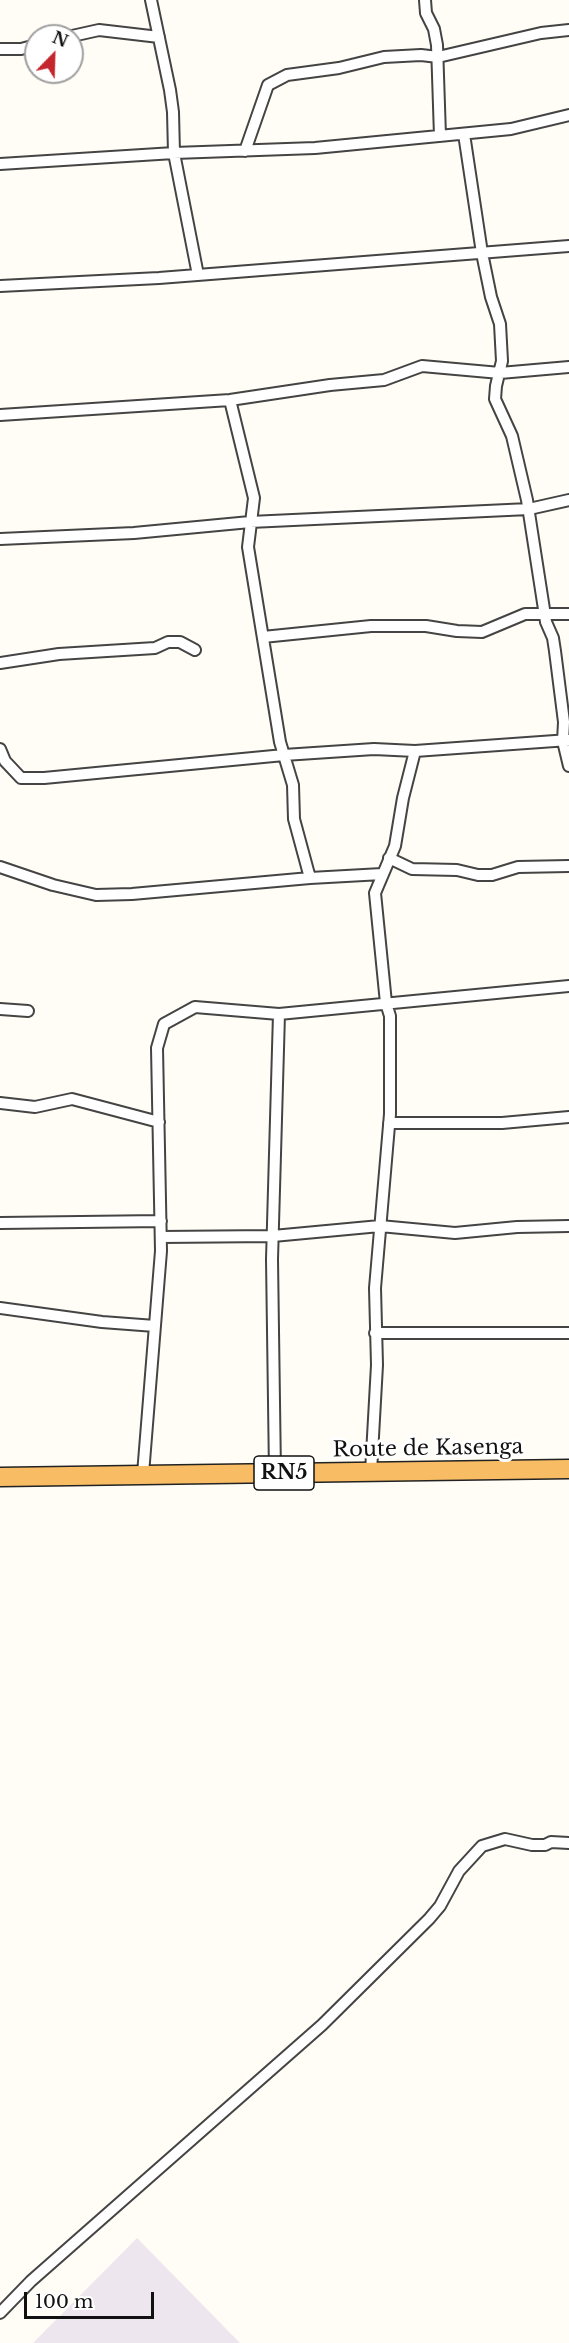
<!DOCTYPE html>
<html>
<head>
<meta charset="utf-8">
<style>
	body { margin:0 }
	#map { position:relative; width:569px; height:2343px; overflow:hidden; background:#fffdf5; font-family:"Libre Baskerville",serif }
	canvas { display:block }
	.north { position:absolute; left:24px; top:24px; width:60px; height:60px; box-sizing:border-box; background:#fff; border:2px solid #a0a0a0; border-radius:50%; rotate:23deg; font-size:16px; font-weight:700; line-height:24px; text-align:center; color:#111 }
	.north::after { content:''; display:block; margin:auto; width:21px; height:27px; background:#c4262e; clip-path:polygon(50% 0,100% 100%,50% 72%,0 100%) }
	.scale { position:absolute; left:24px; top:2292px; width:130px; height:27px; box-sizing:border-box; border:3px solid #111; border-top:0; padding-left:8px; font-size:18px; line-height:21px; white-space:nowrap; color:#111; -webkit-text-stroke:4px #fff; paint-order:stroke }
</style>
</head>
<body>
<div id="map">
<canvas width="569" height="2343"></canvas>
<div class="north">N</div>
<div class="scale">100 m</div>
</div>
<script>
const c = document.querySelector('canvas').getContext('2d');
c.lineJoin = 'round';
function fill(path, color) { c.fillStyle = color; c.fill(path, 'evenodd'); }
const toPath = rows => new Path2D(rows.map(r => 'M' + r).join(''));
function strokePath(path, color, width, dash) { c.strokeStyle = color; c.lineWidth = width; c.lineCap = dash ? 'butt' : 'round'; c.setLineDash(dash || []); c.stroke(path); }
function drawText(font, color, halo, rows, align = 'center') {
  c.font = font + ' "Libre Baskerville",serif'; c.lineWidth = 6; c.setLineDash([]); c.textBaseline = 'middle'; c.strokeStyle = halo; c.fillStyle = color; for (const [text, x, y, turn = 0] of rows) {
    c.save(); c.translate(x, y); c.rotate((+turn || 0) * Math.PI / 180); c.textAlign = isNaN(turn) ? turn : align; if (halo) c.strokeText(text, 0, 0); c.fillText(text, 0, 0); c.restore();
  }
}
fill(toPath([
	[137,2238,240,2343,33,2343]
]), '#eee6ef');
const minor = toPath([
	[151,0,170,90,173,112,174,153,198,275],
	[425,0,426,13,434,29,437,45,440,136],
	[72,36,99,30,159,37],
	[0,49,21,49,36,45],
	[464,134,482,253,491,297,500,324,502,361,496,386,495,399,512,436,527,500,546,622,553,638,555,651,564,722,563,741,569,766],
	[245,151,268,85,287,75,339,68,384,57,421,55,438,57,541,33,569,30],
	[0,164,174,153,315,148,511,129,569,115],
	[0,286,159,278,569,246],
	[230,400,254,498,248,547,280,742,293,785,294,819,310,878],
	[0,415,230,400,330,385,384,380,422,366,500,373,569,367],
	[0,539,134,533,250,522,529,509,569,500],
	[263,637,371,626,426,626,457,631,482,632,525,614,569,614],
	[0,663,59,654,155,648,168,642,180,642,195,650],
	[0,749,5,761,21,778,44,778,284,755,374,749,415,751,569,740],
	[389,858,412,869,457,870,478,875,492,875,518,867,569,866],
	[0,867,53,885,96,895,132,894,310,878,382,874],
	[0,1009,28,1011],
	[0,1103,35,1107,72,1099,159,1122],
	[389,1123,502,1123,569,1117],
	[0,1223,161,1221],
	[161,1237,273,1236,380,1226,455,1233,517,1227,569,1226],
	[0,1308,102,1322,155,1326],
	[375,1333,569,1333],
	[371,1472,377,1365,375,1288,390,1114,390,1016,386,1003,375,893,395,846,403,798,415,751],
	[275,1473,272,1259,279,1014],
	[143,1474,161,1251,157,1048,164,1024,195,1007,279,1014,569,986],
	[0,2313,31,2281,322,2025,429,1919,440,1906,459,1871,482,1846,505,1839,532,1845,545,1845,551,1842,569,1843]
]);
const trunk = toPath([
	[0,1477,569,1469]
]);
strokePath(minor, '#444', 14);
strokePath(trunk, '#222', 21);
strokePath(minor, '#fff', 10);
strokePath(trunk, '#f7bc64', 18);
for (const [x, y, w] of [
	[284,1473,60]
]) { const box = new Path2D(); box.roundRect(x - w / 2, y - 17, w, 34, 4.5); c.fillStyle = '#fff'; c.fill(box); strokePath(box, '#111', 1.5); }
drawText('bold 20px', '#111', null, [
	["RN5",284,1473]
]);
drawText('21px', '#111', '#fff', [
	["Route de Kasenga",428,1449,-1]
]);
</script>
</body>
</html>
